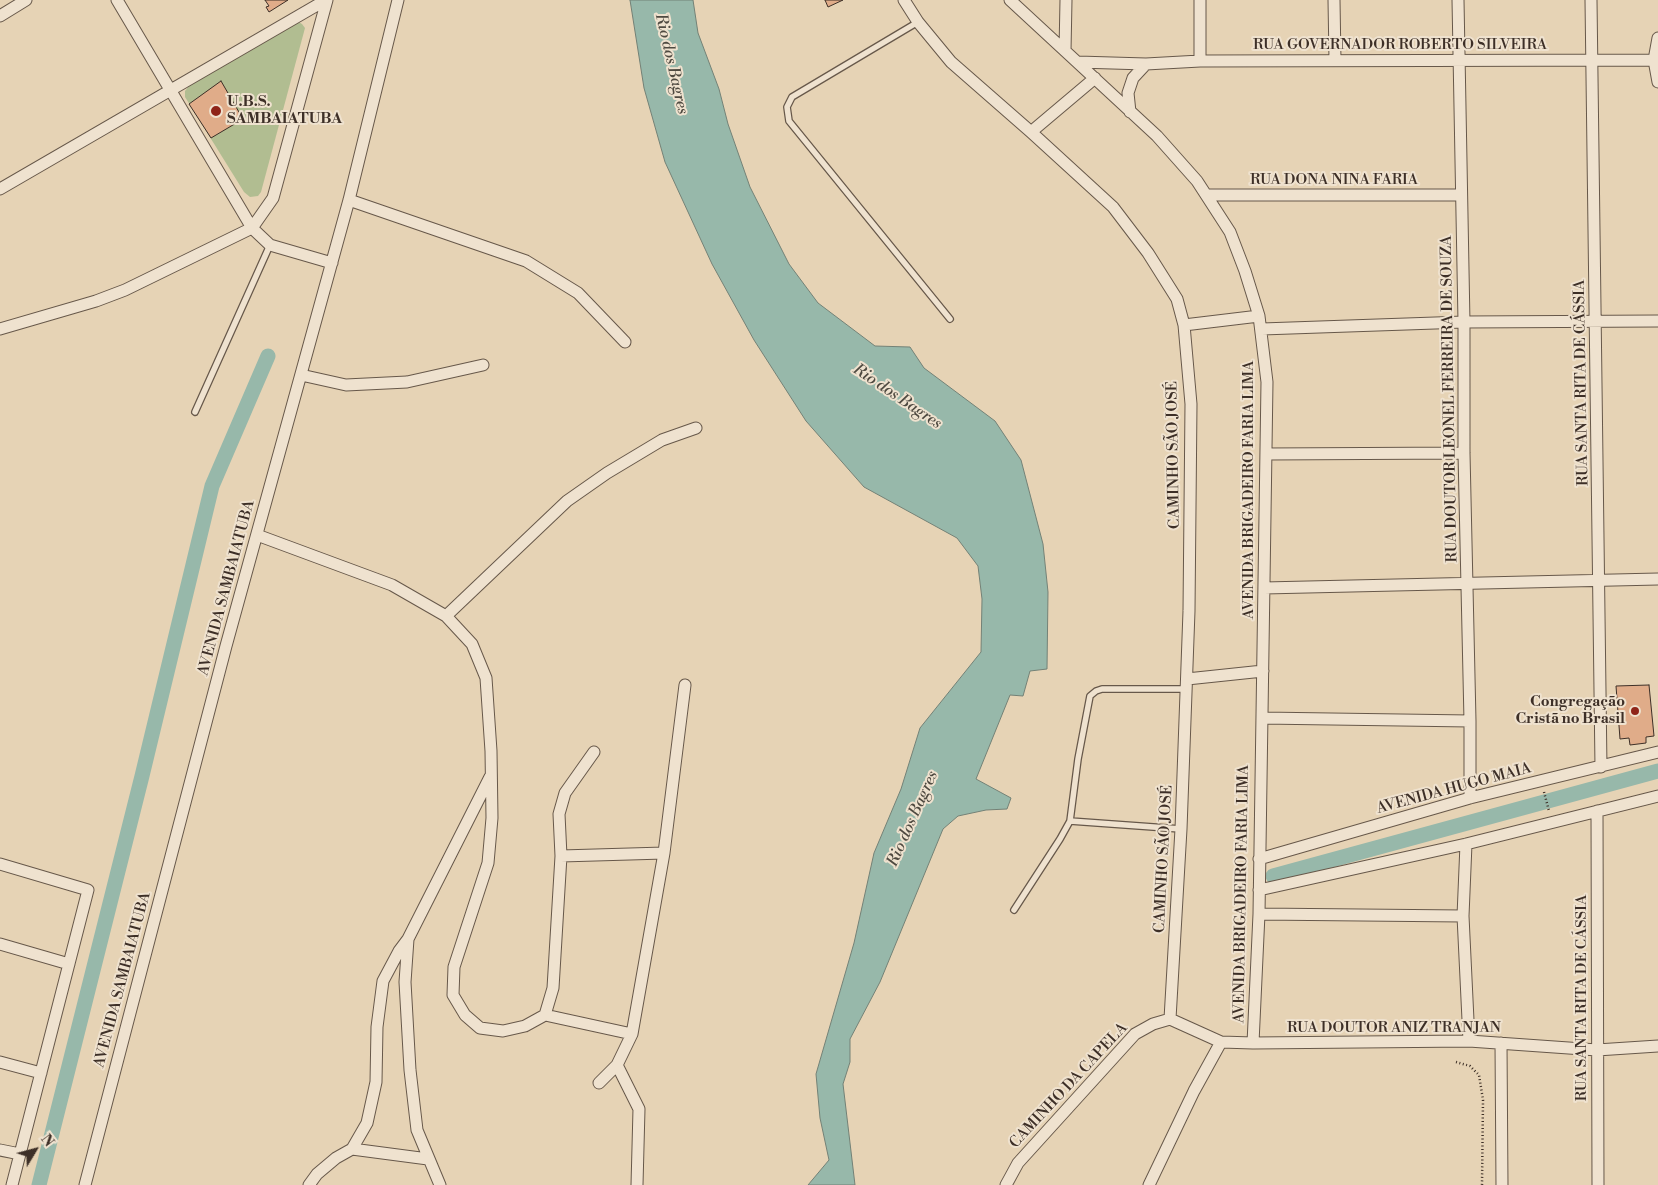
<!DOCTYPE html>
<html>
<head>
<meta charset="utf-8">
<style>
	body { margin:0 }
	#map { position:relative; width:1658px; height:1185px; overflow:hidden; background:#e6d3b5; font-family:"Libre Bodoni",serif }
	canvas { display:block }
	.north { position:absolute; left:10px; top:1125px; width:50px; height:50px; -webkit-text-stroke:4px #efe2cf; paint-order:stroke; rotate:53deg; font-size:14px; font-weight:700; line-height:20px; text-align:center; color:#3d2f27 }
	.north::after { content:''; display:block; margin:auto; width:18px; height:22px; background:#3d2f27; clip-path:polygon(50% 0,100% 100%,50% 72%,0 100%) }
</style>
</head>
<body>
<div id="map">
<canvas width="1658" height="1185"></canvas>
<div class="north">N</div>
</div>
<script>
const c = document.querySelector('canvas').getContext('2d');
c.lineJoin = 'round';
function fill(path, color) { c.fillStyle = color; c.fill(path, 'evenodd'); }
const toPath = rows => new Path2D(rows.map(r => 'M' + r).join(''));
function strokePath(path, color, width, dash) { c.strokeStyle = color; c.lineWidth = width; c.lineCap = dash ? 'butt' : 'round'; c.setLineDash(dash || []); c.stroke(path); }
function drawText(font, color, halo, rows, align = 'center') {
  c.font = font + ' "Libre Bodoni",serif'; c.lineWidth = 4; c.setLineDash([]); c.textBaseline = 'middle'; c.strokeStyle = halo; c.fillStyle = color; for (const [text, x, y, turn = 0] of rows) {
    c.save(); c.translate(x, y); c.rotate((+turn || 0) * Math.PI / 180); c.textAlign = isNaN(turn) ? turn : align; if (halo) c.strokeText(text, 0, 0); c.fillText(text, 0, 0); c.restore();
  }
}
fill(toPath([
	[297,21,302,24,305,28,261,192,258,196,250,197,244,192,185,97,185,91,189,86]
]), '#b1bd91');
const water = toPath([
	[630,0,693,0,698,33,719,89,728,124,750,187,789,264,818,303,875,346,910,347,924,368,995,421,1021,460,1043,544,1048,592,1047,669,1030,671,1023,696,1010,695,976,779,1011,798,1007,809,986,810,958,816,943,829,880,982,850,1039,850,1062,843,1084,855,1185,808,1185,829,1160,820,1118,816,1074,854,943,874,853,901,789,920,728,981,652,982,599,978,566,957,538,864,487,806,421,754,340,712,264,665,162,644,88,630,0]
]);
fill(water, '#97b8aa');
strokePath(water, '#738176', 1);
strokePath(toPath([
	[1273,876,1658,771],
	[39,1185,142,776,212,486,268,356]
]), '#97b8aa', 15);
const building = toPath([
	[265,0,288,0,269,12,266,7,269,6,265,0],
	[825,0,843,0,828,7,825,0],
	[221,81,243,119,211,138,189,104,221,81],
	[1649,685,1654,736,1646,737,1646,743,1630,745,1629,738,1620,739,1616,686,1649,685]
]);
fill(building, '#e0ac89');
strokePath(building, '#3d2f27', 1);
const service = toPath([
	[918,22,792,97,787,107,789,121,950,319],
	[195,412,270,245],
	[1070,821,1181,829],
	[1014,910,1060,839,1070,821,1078,759,1090,696,1096,691,1102,689,1186,689]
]);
const minor = toPath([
	[117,0,252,228,270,245,332,263],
	[904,0,918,22,951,62,1031,132,1113,207,1148,253,1177,299,1184,325,1191,404,1189,611,1181,829,1170,1019],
	[1010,0,1157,136,1197,181,1230,232,1245,271,1259,316,1267,382,1259,914,1253,1043],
	[1200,0,1200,61],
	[1334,0,1335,60],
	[1458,0,1464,322,1464,453,1470,721,1470,798],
	[1591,0,1601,767],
	[0,16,26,0],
	[1658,38,1654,60,1658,82],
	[1065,51,1066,0],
	[1078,62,1146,64,1200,61,1654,60],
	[1130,112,1128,93,1133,78,1146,64],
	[1031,132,1095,78],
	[0,189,326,0],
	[1207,195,1461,195],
	[349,200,526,261,578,293,625,342],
	[1184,325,1259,316],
	[0,329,96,301,125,290,252,228,273,198,327,0],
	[1262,329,1464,322,1658,321],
	[301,375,346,385,407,382,483,365],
	[1266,454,1464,453],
	[257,535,392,585,446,616,472,644,486,678,491,751,492,818,488,863,454,967,453,995,465,1015,480,1028,503,1031,525,1026,545,1015,553,988,561,856,559,814,565,793,594,752],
	[1264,588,1658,579],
	[446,616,567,501,607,473,662,440,696,428],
	[1187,679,1263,671],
	[1262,718,1470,721],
	[1597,811,1598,1185],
	[1466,844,1463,916,1469,1041],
	[561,856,664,853],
	[1259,859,1470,798,1658,752],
	[0,864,88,890,12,1185],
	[1259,890,1466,844,1658,796],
	[1259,914,1463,916],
	[408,939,405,982,410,1070,417,1130,440,1185],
	[0,944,69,964],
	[545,1015,632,1034],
	[1501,1043,1502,1185],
	[0,1062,41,1073],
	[617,1065,639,1109,637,1185],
	[599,1083,617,1065,632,1034,664,853,685,685],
	[352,1149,428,1159],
	[0,1150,20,1154],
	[85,1185,226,646,349,200,398,0],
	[309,1185,317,1174,336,1158,352,1149,367,1123,376,1082,377,1027,383,981,399,951,408,939,490,777],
	[1006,1185,1018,1163,1135,1034,1153,1024,1170,1019,1221,1042,1253,1043,1469,1041,1597,1050,1658,1046],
	[1149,1185,1194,1091,1221,1042]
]);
strokePath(service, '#67584a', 8);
strokePath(minor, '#67584a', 13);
strokePath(toPath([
	[1544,792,1549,811],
	[1456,1062,1470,1066,1479,1075,1483,1100,1482,1185]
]), '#3d2f27', 2.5, [1, 2.5]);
strokePath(service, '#efe2cf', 5.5);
strokePath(minor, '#efe2cf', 11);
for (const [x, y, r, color] of [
	[216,111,6,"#8f2418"],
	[1635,711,5,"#8f2418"]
]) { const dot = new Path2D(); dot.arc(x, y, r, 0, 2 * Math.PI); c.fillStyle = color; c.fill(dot); strokePath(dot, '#efe2cf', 2); }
drawText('15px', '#3d2f27', '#efe2cf', [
	["RUA GOVERNADOR ROBERTO SILVEIRA",1400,45],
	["RUA DONA NINA FARIA",1334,180],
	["RUA SANTA RITA DE CÁSSIA",1582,383,-91],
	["RUA DOUTOR LEONEL FERREIRA DE SOUZA",1450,399,-91],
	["CAMINHO SÃO JOSÉ",1174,455,-91],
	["AVENIDA BRIGADEIRO FARIA LIMA",1249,490,-90],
	["AVENIDA SAMBAIATUBA",227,588,-75],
	["AVENIDA HUGO MAIA",1454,789,-15],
	["CAMINHO SÃO JOSÉ",1164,859,-87],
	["AVENIDA BRIGADEIRO FARIA LIMA",1242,894,-89],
	["AVENIDA SAMBAIATUBA",123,980,-75],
	["RUA SANTA RITA DE CÁSSIA",1582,998,-90],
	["RUA DOUTOR ANIZ TRANJAN",1394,1028],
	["CAMINHO DA CAPELA",1069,1086,-47]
]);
drawText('bold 15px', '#3d2f27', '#efe2cf', [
	["U.B.S.",227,102],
	["SAMBAIATUBA",227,119],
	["Congregação",1625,702,"right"],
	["Cristã no Brasil",1625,719,"right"]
], 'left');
drawText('italic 16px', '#4f4a41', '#efe2cf', [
	["Rio dos Bagres",671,64,77],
	["Rio dos Bagres",897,397,34],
	["Rio dos Bagres",913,819,-66]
]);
</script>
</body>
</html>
